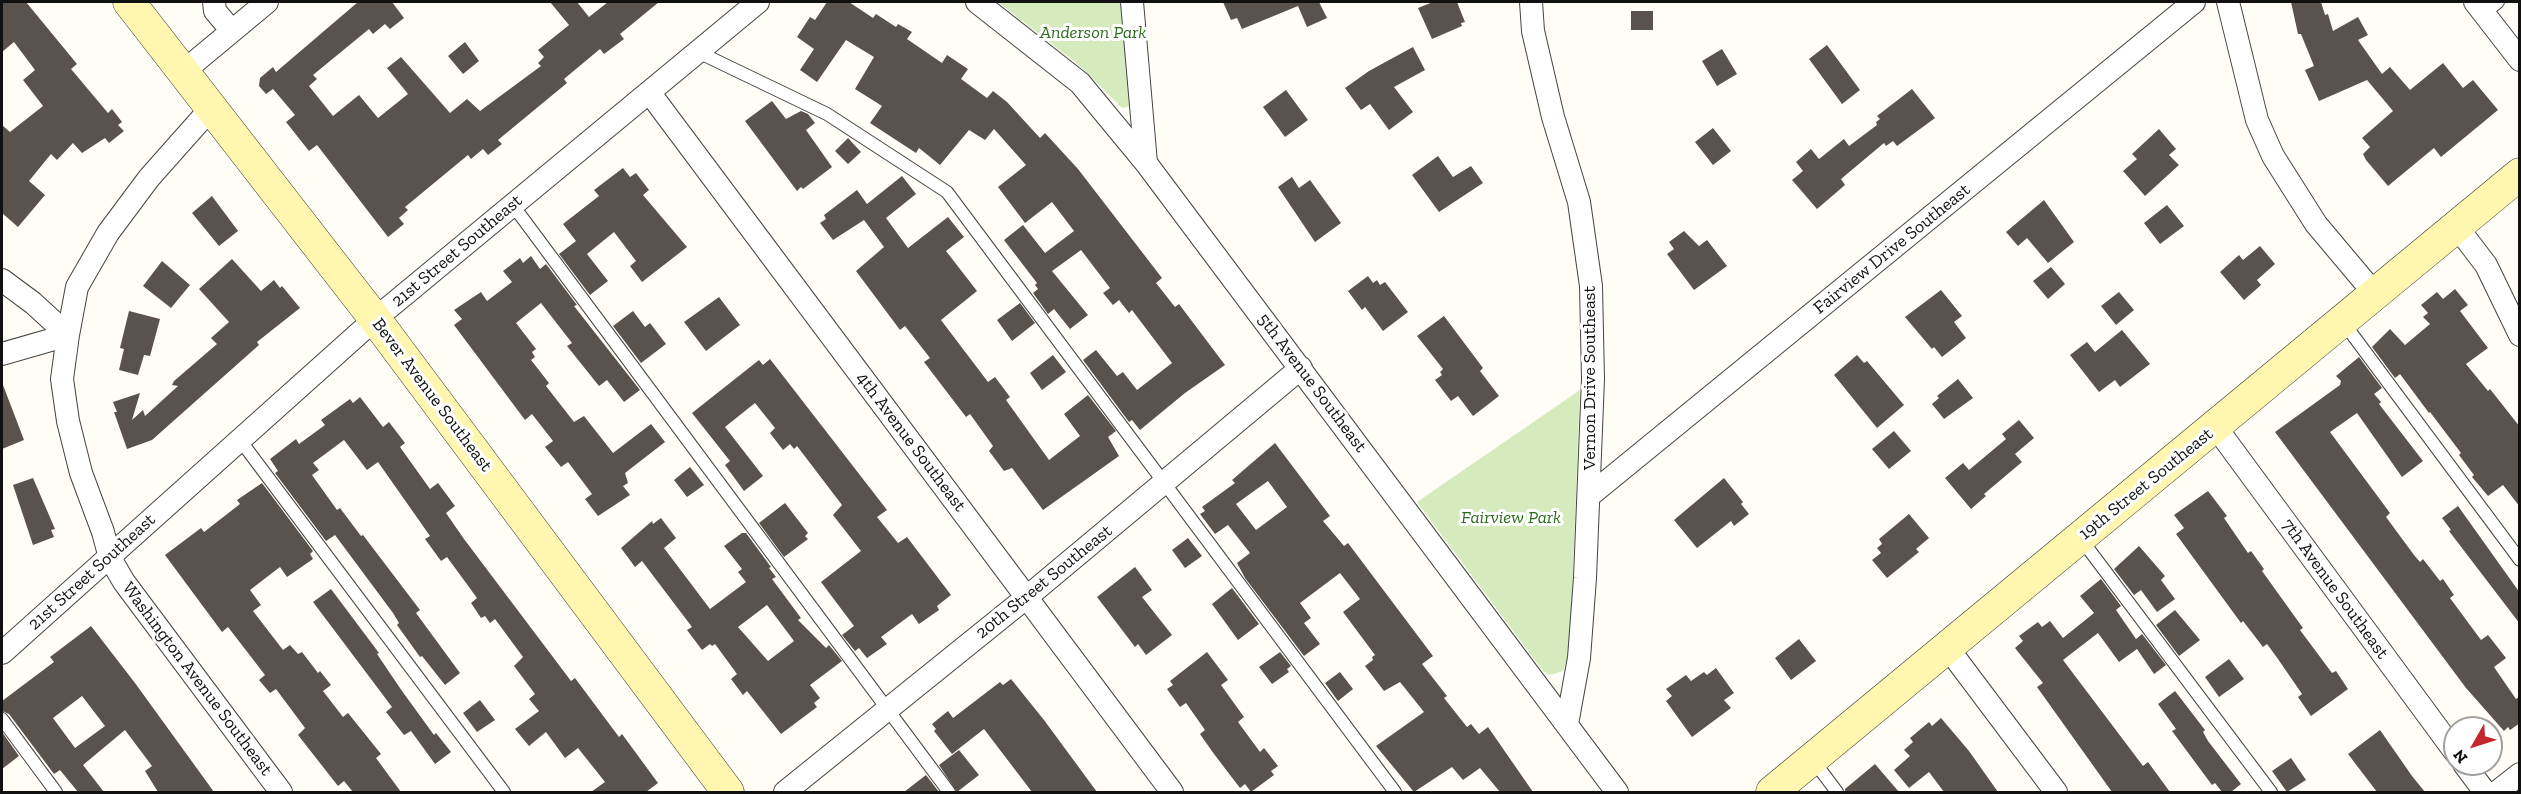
<!DOCTYPE html>
<html>
<head>
<meta charset="utf-8">
<style>
	body { margin:0 }
	#map { position:relative; width:2521px; height:794px; overflow:hidden; background:#fffdf5; font-family:"Zilla Slab",serif }
	canvas { display:block }
	.frame { position:absolute; inset:0; border:3px solid #111; pointer-events:none }
	.north { position:absolute; left:2443px; top:716px; width:60px; height:60px; box-sizing:border-box; background:#fff; border:2px solid #a0a0a0; border-radius:50%; rotate:231deg; font-size:16px; font-weight:700; line-height:24px; text-align:center; color:#111 }
	.north::after { content:''; display:block; margin:auto; width:21px; height:27px; background:#c4262e; clip-path:polygon(50% 0,100% 100%,50% 72%,0 100%) }
</style>
</head>
<body>
<div id="map">
<canvas width="2521" height="794"></canvas>
<div class="frame"></div>
<div class="north">N</div>
</div>
<script>
const c = document.querySelector('canvas').getContext('2d');
c.lineJoin = 'round';
function fill(path, color) { c.fillStyle = color; c.fill(path, 'evenodd'); }
const toPath = rows => new Path2D(rows.map(r => 'M' + r).join(''));
function strokePath(path, color, width, dash) { c.strokeStyle = color; c.lineWidth = width; c.lineCap = dash ? 'butt' : 'round'; c.setLineDash(dash || []); c.stroke(path); }
function drawText(font, color, halo, rows, align = 'center') {
  c.font = font + ' "Zilla Slab",serif'; c.lineWidth = 6; c.setLineDash([]); c.textBaseline = 'middle'; c.strokeStyle = halo; c.fillStyle = color; for (const [text, x, y, turn = 0] of rows) {
    c.save(); c.translate(x, y); c.rotate((+turn || 0) * Math.PI / 180); c.textAlign = isNaN(turn) ? turn : align; if (halo) c.strokeText(text, 0, 0); c.fillText(text, 0, 0); c.restore();
  }
}
fill(toPath([
	[998,2,1121,2,1133,106,1122,108,1080,66],
	[1580,390,1570,651,1563,671,1550,675,1543,671,1417,502]
]), '#d5ebbd');
fill(toPath([
	[2,2,26,2,77,64,71,69,108,113,112,109,122,122,118,125,124,131,109,143,105,138,82,153,73,143,57,160,51,154,29,181,45,195,18,227,2,213,2,125,10,132,43,106,23,80,35,70,14,42,2,52],
	[358,2,392,2,404,18,390,29,385,24,373,34,369,29,313,75,317,79,309,86,333,116,359,95,378,118,408,94,387,68,401,57,450,113,467,99,480,111,541,66,538,63,544,57,538,50,569,25,550,2,577,2,589,17,608,2,659,2,620,34,624,39,604,54,600,49,564,79,567,83,498,140,502,144,488,155,483,149,471,159,468,155,405,207,408,210,399,218,404,224,388,237,317,145,309,151,286,122,295,115,273,89,266,94,259,86,260,78,273,67,276,72],
	[827,2,849,2,873,18,876,14,896,27,898,24,912,32,907,39,942,63,947,55,968,69,961,79,987,98,993,91,1007,102,1040,138,1045,133,1078,169,1162,278,1156,283,1175,307,1179,304,1225,365,1185,393,1140,430,1132,420,1129,422,1083,360,1096,350,1117,376,1123,372,1137,390,1172,363,1132,310,1129,313,1119,300,1113,305,1103,293,1110,288,1081,250,1052,271,1088,315,1070,329,1054,309,1048,314,1033,293,1038,289,1035,285,1037,283,1004,240,1023,225,1045,253,1074,231,1052,202,1025,223,998,187,1026,165,994,129,985,140,969,130,940,165,919,148,916,153,870,123,882,106,855,89,874,57,846,40,817,82,800,70,814,49,797,37,810,17,815,20],
	[1223,2,1319,2,1327,18,1307,27,1298,6,1242,29,1237,18,1231,20],
	[1433,2,1457,2,1465,22,1461,23,1462,26,1432,39,1418,8],
	[2291,2,2321,2,2325,15,2328,14,2333,31,2358,17,2368,35,2358,40,2382,74,2390,67,2410,90,2443,63,2463,88,2473,80,2498,110,2441,157,2434,148,2388,186,2366,160,2363,154,2370,147,2362,138,2393,111,2367,80,2319,101,2305,70,2314,66,2301,34,2298,34],
	[1631,11,1653,11,1653,30,1631,30],
	[465,42,479,61,463,74,448,56],
	[1827,45,1860,90,1842,104,1809,59],
	[1413,47,1425,70,1394,87,1413,112,1389,130,1370,104,1361,110,1345,88,1369,71],
	[1722,49,1737,74,1717,86,1702,61],
	[1912,89,1935,118,1897,146,1893,141,1886,146,1884,143,1841,179,1845,185,1817,209,1792,180,1803,171,1796,162,1811,149,1819,159,1844,139,1849,146,1877,125,1876,122,1880,119,1877,116],
	[1286,90,1308,120,1285,137,1263,107],
	[772,101,786,119,801,111,808,114,815,123,806,130,832,167,803,189,801,187,797,191,745,121],
	[1713,128,1731,151,1713,165,1695,142],
	[2159,129,2176,149,2169,155,2179,165,2145,196,2123,171,2137,159,2132,154],
	[848,138,861,152,848,164,835,151],
	[1438,156,1453,177,1471,166,1483,183,1439,212,1412,175],
	[623,168,630,177,636,173,649,190,643,195,687,247,642,282,630,266,636,261,614,232,587,254,608,281,590,295,559,254,576,241,563,224,599,196,594,190],
	[902,176,916,194,886,218,908,248,948,217,964,237,946,251,977,291,941,320,988,382,995,377,1010,397,1006,400,1049,460,1080,436,1064,414,1088,395,1116,431,1108,437,1119,456,1043,510,1012,468,1004,471,989,451,993,446,970,414,966,417,924,362,930,358,905,326,900,330,856,271,884,247,864,220,833,240,820,223,826,219,824,215,857,190,867,204],
	[1292,177,1299,188,1310,180,1341,223,1315,242,1278,187],
	[212,196,238,231,219,246,192,213],
	[2044,200,2074,242,2048,263,2027,238,2018,246,2006,232],
	[2167,205,2184,226,2160,244,2144,223],
	[1684,231,1699,246,1707,240,1727,266,1694,290,1667,254,1674,249,1669,242],
	[2260,246,2275,264,2257,280,2261,285,2244,300,2220,272,2239,255,2243,260],
	[531,256,540,269,546,264,577,305,574,306,640,390,624,402,607,380,599,386,567,346,572,343,541,303,516,323,536,349,532,352,535,357,531,360,549,383,546,386,574,422,584,416,613,453,651,424,665,442,625,473,628,483,623,486,630,495,598,516,585,499,592,494,568,462,561,467,545,447,553,441,532,414,525,420,454,325,462,319,454,310,481,292,487,301,512,282,503,271,520,258,523,263],
	[232,259,261,291,274,280,280,288,282,286,300,308,257,342,259,345,152,440,127,449,114,412,117,412,113,402,140,393,132,420,143,410,145,416,178,386,172,385,174,381,217,344,211,338,229,322,199,289],
	[162,261,190,285,171,308,143,286],
	[2051,267,2065,284,2048,299,2033,281],
	[1368,276,1373,283,1377,280,1380,285,1385,282,1408,312,1383,331,1365,307,1362,310,1348,291],
	[2455,289,2468,305,2460,311,2488,348,2466,364,2488,391,2490,389,2520,427,2520,507,2503,485,2488,496,2472,477,2474,475,2459,455,2461,453,2430,412,2429,413,2400,374,2395,378,2372,347,2390,329,2405,345,2430,324,2423,317,2428,313,2421,305,2437,292,2443,299],
	[1941,290,1962,316,1954,322,1966,338,1942,357,1934,347,1932,349,1905,317],
	[2119,292,2134,310,2116,325,2101,306],
	[719,297,740,325,706,351,684,322],
	[1020,303,1035,323,1012,341,997,320],
	[129,311,160,319,150,356,144,355,138,375,119,370,124,349,120,348],
	[633,311,645,327,650,323,666,344,641,363,613,326],
	[1444,316,1483,368,1480,371,1499,396,1473,416,1458,396,1451,401,1435,380,1442,375,1440,372,1443,369,1417,336],
	[2122,330,2150,364,2120,387,2115,380,2099,392,2070,355,2087,342,2095,352],
	[1053,355,1066,372,1042,390,1030,373],
	[1857,355,1864,363,1867,361,1904,405,1877,428,1834,375],
	[2359,357,2382,388,2374,394,2381,402,2379,404,2423,461,2402,477,2357,413,2330,432,2390,513,2386,517,2414,555,2420,562,2423,559,2440,581,2443,579,2454,595,2450,598,2481,640,2488,635,2506,658,2494,667,2516,699,2520,696,2520,723,2510,730,2508,727,2504,731,2466,688,2275,432,2340,385,2341,381,2336,376],
	[770,359,887,510,877,517,898,543,907,537,951,595,937,606,939,610,919,624,912,614,881,637,887,644,867,658,859,648,855,651,842,635,854,626,821,582,861,551,833,515,842,505,797,446,794,449,790,444,783,450,770,433,775,428,755,403,725,427,763,476,744,491,725,465,730,461,692,413,759,360,763,365],
	[1958,379,1973,398,1944,419,1932,404,1939,398,1937,396],
	[3,385,24,440,2,449,2,386],
	[360,397,383,427,389,422,405,443,400,447,430,489,438,483,455,506,446,513,464,539,571,681,575,678,619,737,622,734,658,783,646,792,591,792,605,782,578,748,565,758,546,732,529,746,515,729,539,711,529,699,535,694,514,666,523,657,495,619,490,623,485,616,481,618,471,603,477,598,447,557,441,561,425,539,430,536,378,462,367,470,344,440,313,463,319,470,312,475,337,510,340,508,361,536,363,535,420,610,416,613,460,673,445,685,422,656,420,657,397,625,399,623,393,613,335,535,326,541,275,473,278,471,270,459,296,439,299,444,325,425,321,420,350,399,353,403],
	[2019,420,2034,438,2015,454,2022,462,1984,494,1986,496,1971,509,1945,478,1963,463,1969,470,2006,439,2002,434],
	[1894,431,1911,451,1889,469,1872,449],
	[1275,443,1330,516,1323,521,1344,546,1348,543,1433,656,1422,664,1447,696,1444,698,1467,727,1471,724,1479,734,1488,727,1533,792,1500,792,1480,768,1463,780,1452,767,1414,792,1376,746,1424,712,1400,682,1384,691,1365,666,1373,660,1372,657,1375,655,1343,612,1360,599,1340,573,1300,603,1311,618,1304,623,1320,644,1304,656,1245,578,1237,563,1250,553,1228,525,1215,534,1200,514,1205,511,1202,507,1235,483,1232,480],
	[1268,481,1287,507,1256,530,1236,504],
	[690,467,704,485,687,497,674,480],
	[33,478,55,529,51,530,54,537,33,545,13,485],
	[1724,478,1743,502,1741,504,1749,514,1734,526,1731,521,1697,548,1674,520],
	[262,483,313,551,310,554,313,559,287,577,280,567,250,590,261,605,253,611,283,650,290,645,298,654,302,652,318,673,320,671,331,685,323,691,343,717,348,713,381,754,376,758,401,792,353,792,344,781,338,786,298,735,305,728,276,689,270,693,259,680,265,675,228,627,222,632,165,555,201,528,204,532,240,504,237,500],
	[2208,491,2227,516,2224,518,2248,553,2251,551,2264,569,2262,571,2303,628,2300,630,2332,673,2336,671,2348,689,2311,716,2298,697,2302,694,2278,659,2267,644,2263,647,2243,621,2241,623,2176,534,2184,528,2174,515],
	[785,503,808,533,805,536,808,539,784,557,759,523],
	[2458,506,2520,593,2520,624,2449,531,2451,530,2442,518],
	[1909,514,1929,538,1916,549,1919,552,1887,578,1872,560,1881,553,1877,548,1882,544,1879,539],
	[661,518,676,538,664,548,710,609,746,582,738,572,742,569,724,546,742,533,746,533,771,567,769,568,776,577,772,579,801,618,798,620,826,648,829,645,842,661,810,685,820,698,814,703,817,707,781,734,747,691,743,695,731,679,737,674,715,644,712,646,710,644,702,650,687,630,692,627,642,561,635,567,621,548,652,521,653,524],
	[767,605,794,641,768,661,738,627],
	[1188,538,1202,556,1185,568,1172,550],
	[2139,546,2165,576,2161,580,2175,599,2157,612,2141,590,2134,595,2114,569],
	[1135,567,1152,590,1142,597,1172,635,1146,655,1138,644,1135,647,1097,597],
	[2101,579,2121,606,2116,610,2136,639,2142,634,2166,665,2154,674,2137,649,2119,662,2098,633,2063,660,2143,766,2148,762,2170,792,2112,792,2037,687,2043,683,2015,648,2023,641,2019,636,2038,622,2042,627,2050,621,2063,638,2094,613,2080,596],
	[1232,588,1259,624,1238,640,1212,604],
	[331,589,379,653,377,654,402,691,434,735,436,733,451,752,435,764,411,731,404,735,386,712,392,707,313,602],
	[2175,610,2200,640,2179,656,2156,625],
	[91,626,135,683,214,792,158,792,145,771,152,766,125,730,83,765,104,792,78,792,60,770,54,774,9,714,2,711,2,701,54,662,50,657],
	[82,696,105,726,75,748,53,718],
	[1799,639,1816,661,1791,680,1775,658],
	[1207,652,1228,680,1221,685,1244,717,1238,722,1260,752,1264,748,1278,766,1271,771,1274,775,1251,792,1245,784,1240,788,1214,754,1200,734,1205,730,1186,703,1180,707,1167,689,1173,685,1170,681],
	[1280,652,1291,666,1287,669,1289,672,1272,684,1259,667],
	[2229,659,2244,679,2219,697,2205,677],
	[1716,668,1734,693,1724,700,1731,708,1692,737,1666,701,1672,696,1666,689,1686,675,1691,681,1704,672,1707,675],
	[1340,672,1353,689,1338,701,1325,683],
	[1011,679,1044,720,1097,792,1032,792,984,729,952,754,934,731,936,729,932,724,948,711,953,718,1000,682,1003,685],
	[2175,691,2205,730,2203,732,2208,741,2241,784,2231,792,2222,792,2215,783,2212,785,2172,731,2176,729,2158,704],
	[480,700,495,720,477,732,463,713],
	[1941,718,1969,751,1998,792,1944,792,1929,772,1909,788,1894,770,1910,756,1904,750,1913,742,1910,738,1929,722,1932,726],
	[2380,730,2412,776,2425,792,2377,792,2348,754],
	[2,732,19,756,2,769],
	[959,750,979,775,957,792,939,765],
	[2291,758,2306,780,2287,792,2272,771],
	[1875,764,1899,792,1845,792,1845,789],
	[926,775,939,792,904,792]
]), '#5a524d');
const lane = toPath([
	[2484,13,2498,2],
	[698,52,827,114,947,192,1395,792],
	[512,204,949,792],
	[2343,322,2520,560],
	[240,440,504,792],
	[2081,539,2271,792],
	[2,719,56,792],
	[1813,760,1837,792]
]);
const street = toPath([
	[214,2,215,11,232,31],
	[977,2,1080,83,1146,163,1617,792],
	[1132,2,1146,163],
	[1531,2,1533,31,1553,117,1579,202,1591,286,1593,379,1585,578,1579,658,1567,724],
	[2228,2,2257,120,2273,156,2316,224,2374,293],
	[2475,2,2520,60],
	[184,71,267,2],
	[649,92,1172,792],
	[2457,227,2486,265,2520,335],
	[2,280,33,303,68,335,62,379,68,421,81,473,103,532,110,558,124,582,281,792],
	[2,354,68,335,77,287,108,233,149,178,212,107],
	[2215,426,2455,752],
	[1589,496,2194,2],
	[1947,647,2056,792],
	[2,653,375,319,758,2],
	[2464,764,2485,792],
	[785,792,1027,597,1301,368],
	[2497,792,2520,774]
]);
const secondary = toPath([
	[129,2,375,319,728,792],
	[1772,792,2520,174]
]);
strokePath(lane, '#444', 14);
strokePath(street, '#444', 24);
strokePath(secondary, '#333', 33);
strokePath(lane, '#fff', 12);
strokePath(street, '#fff', 22);
strokePath(secondary, '#fff6b0', 32);
drawText('italic 18px', '#2f6b1f', '#fff', [
	["Anderson Park",1093,33],
	["Fairview Park",1511,518]
]);
drawText('18px', '#111', '#fff', [
	["Fairview Drive Southeast",1892,249,-39],
	["21st Street Southeast",457,251,-40],
	["Vernon Drive Southeast",1590,378,-90],
	["5th Avenue Southeast",1312,383,53],
	["Bever Avenue Southeast",432,395,53],
	["4th Avenue Southeast",911,442,53],
	["19th Street Southeast",2146,484,-39],
	["21st Street Southeast",92,572,-42],
	["20th Street Southeast",1044,582,-39],
	["7th Avenue Southeast",2335,589,54],
	["Washington Avenue Southeast",197,679,53]
]);
</script>
</body>
</html>
